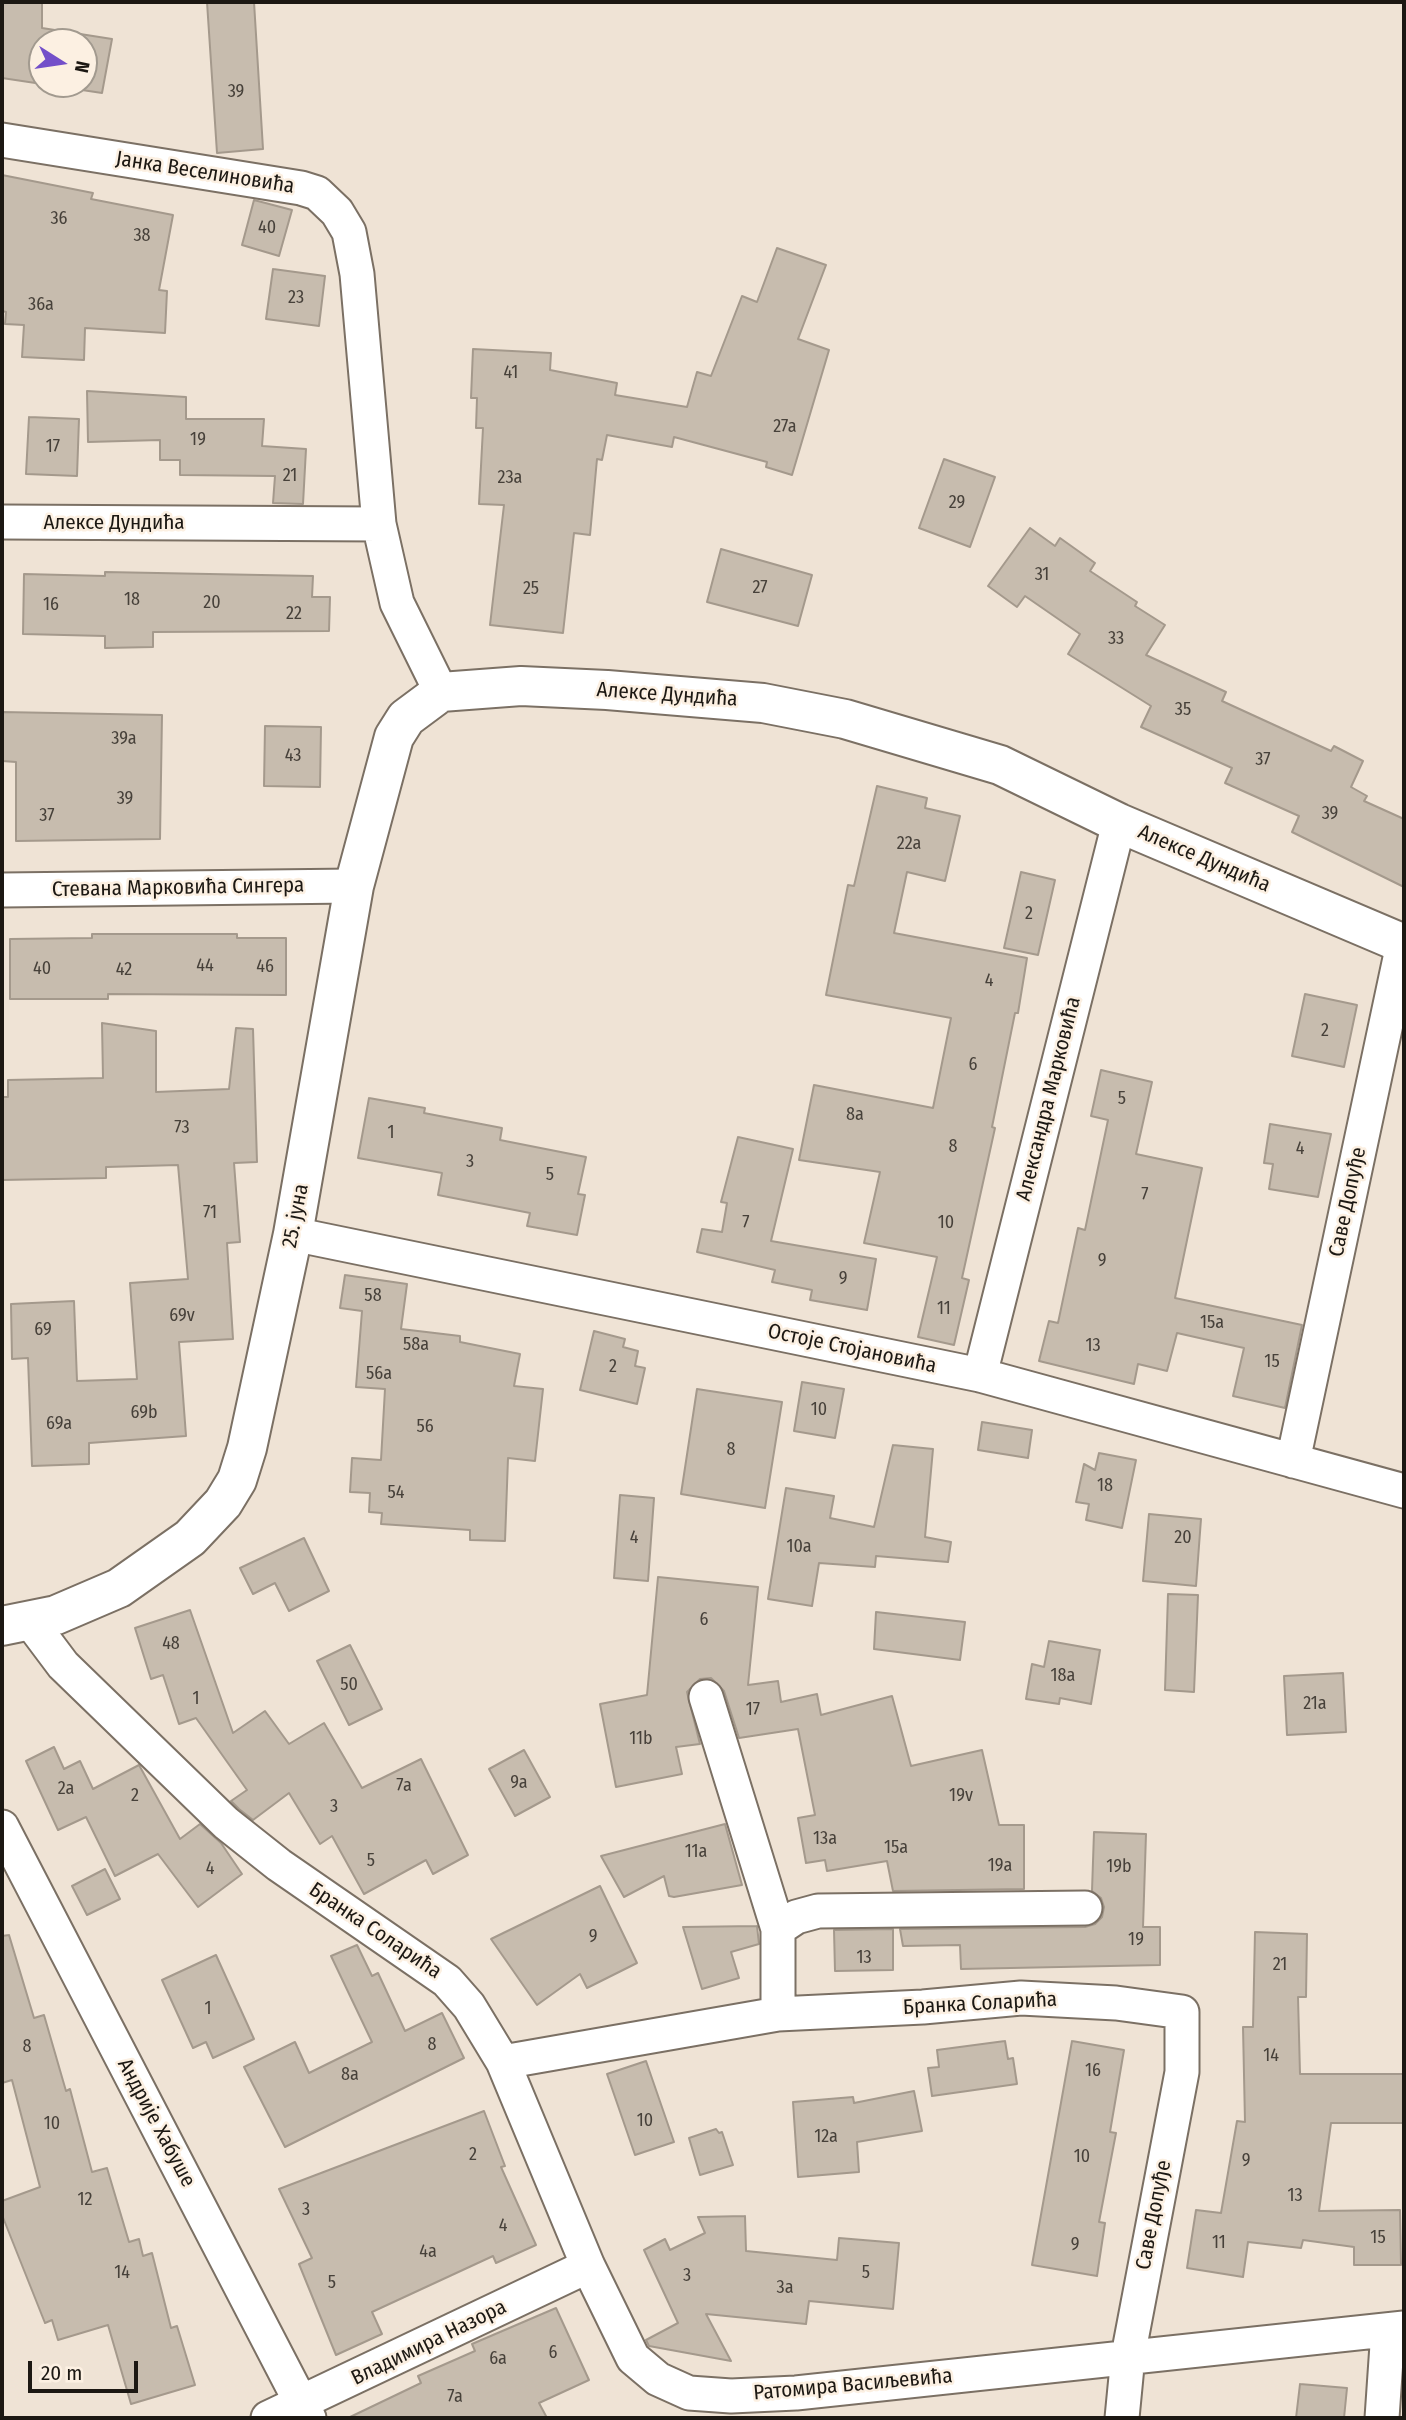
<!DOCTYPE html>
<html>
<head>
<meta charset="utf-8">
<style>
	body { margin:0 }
	#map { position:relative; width:1406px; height:2420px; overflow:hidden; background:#efe3d5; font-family:"Fira Sans Condensed",sans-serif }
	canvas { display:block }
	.frame { position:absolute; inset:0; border:4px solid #1c1813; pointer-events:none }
	.north { position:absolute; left:28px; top:28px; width:70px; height:70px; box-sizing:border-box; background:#fcf0e2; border:2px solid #a29a8f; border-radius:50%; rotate:102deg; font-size:19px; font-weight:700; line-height:28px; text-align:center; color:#1c1813 }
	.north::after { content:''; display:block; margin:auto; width:24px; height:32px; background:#734fc9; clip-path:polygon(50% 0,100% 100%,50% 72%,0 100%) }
	.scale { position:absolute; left:28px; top:2361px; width:110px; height:32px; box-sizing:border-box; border:4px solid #1c1813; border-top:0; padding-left:9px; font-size:21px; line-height:24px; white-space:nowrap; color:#1c1813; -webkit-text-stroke:5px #fcf0e2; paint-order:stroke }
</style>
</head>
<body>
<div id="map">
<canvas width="1406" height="2420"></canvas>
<div class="frame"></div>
<div class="north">N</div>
<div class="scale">20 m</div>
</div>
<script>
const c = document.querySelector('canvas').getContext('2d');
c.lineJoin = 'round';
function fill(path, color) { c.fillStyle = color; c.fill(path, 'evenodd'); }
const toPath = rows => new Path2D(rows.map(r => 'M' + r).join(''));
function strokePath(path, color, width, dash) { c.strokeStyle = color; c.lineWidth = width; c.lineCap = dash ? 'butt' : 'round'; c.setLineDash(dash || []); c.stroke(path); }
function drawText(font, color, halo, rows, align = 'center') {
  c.font = font + ' "Fira Sans Condensed",sans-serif'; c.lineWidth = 5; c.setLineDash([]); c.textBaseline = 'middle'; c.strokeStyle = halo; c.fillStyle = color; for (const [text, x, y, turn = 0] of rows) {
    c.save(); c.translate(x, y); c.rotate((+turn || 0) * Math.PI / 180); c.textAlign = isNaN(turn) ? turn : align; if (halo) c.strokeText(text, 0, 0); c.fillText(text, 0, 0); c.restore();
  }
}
const building = toPath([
	[2,2,42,2,42,28,112,39,102,93,42,84,84,84,84,42,42,42,42,84,2,78,2,2],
	[207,2,254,2,263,149,217,153,207,2],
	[2,175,93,193,91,199,173,215,159,290,167,291,165,333,85,328,84,360,22,357,24,325,5,324,6,312,2,311,2,175],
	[254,200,292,210,279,256,242,245,254,200],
	[777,248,826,265,798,339,829,350,792,475,766,467,767,462,674,437,672,447,607,435,602,460,597,459,590,535,574,533,563,633,490,625,504,505,479,504,483,428,476,428,477,398,471,398,473,349,551,353,550,370,617,383,615,395,687,407,697,372,711,376,742,296,757,302,777,248],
	[273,269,325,276,319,326,266,319,273,269],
	[87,391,186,397,186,419,264,419,262,446,306,449,303,504,273,503,275,476,180,475,180,460,160,460,160,440,88,442,87,391],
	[29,417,79,419,77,476,26,474,29,417],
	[944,459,995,477,970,547,919,528,944,459],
	[1030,528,1055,546,1060,538,1095,563,1090,571,1137,602,1135,606,1165,625,1146,655,1226,692,1222,701,1331,751,1334,746,1363,761,1351,787,1367,796,1364,801,1404,819,1404,887,1292,832,1299,816,1225,783,1232,768,1141,727,1151,706,1068,654,1080,634,1025,596,1017,607,988,586,1030,528],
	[721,549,812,575,798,626,707,602,721,549],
	[105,572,313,576,312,597,330,597,329,631,153,632,153,647,105,648,105,636,23,634,24,574,105,576,105,572],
	[2,712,162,715,160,839,16,841,16,762,2,761,2,712],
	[265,726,321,727,320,787,264,786,265,726],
	[877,786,927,798,925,808,960,816,945,881,907,872,894,933,1027,958,1018,1013,1015,1013,992,1127,995,1128,962,1278,969,1280,954,1345,918,1337,937,1257,864,1243,880,1172,799,1160,814,1085,933,1108,951,1018,826,995,848,885,854,886,877,786],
	[1021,872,1055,880,1038,955,1004,948,1021,872],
	[92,934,237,934,237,938,286,938,286,995,108,994,108,999,10,999,10,939,92,938,92,934],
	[1305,994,1357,1005,1344,1067,1292,1056,1305,994],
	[102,1023,156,1031,156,1092,229,1089,236,1028,253,1029,257,1162,234,1163,240,1242,227,1243,233,1339,179,1342,186,1436,89,1443,89,1464,32,1466,28,1358,12,1359,11,1304,74,1301,77,1381,137,1379,130,1283,188,1279,178,1165,106,1167,106,1178,2,1180,2,1097,8,1097,8,1080,103,1078,102,1023],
	[1101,1070,1152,1082,1136,1154,1202,1168,1175,1298,1302,1325,1285,1408,1233,1396,1244,1348,1177,1333,1167,1371,1138,1364,1134,1384,1039,1361,1049,1321,1058,1323,1078,1228,1085,1230,1108,1120,1091,1116,1101,1070],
	[369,1098,425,1108,424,1113,502,1128,500,1140,586,1157,578,1194,585,1195,577,1235,527,1226,530,1213,438,1195,442,1173,358,1158,369,1098],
	[1270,1124,1331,1134,1318,1197,1269,1189,1273,1164,1264,1163,1270,1124],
	[738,1137,793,1149,771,1241,876,1259,867,1310,810,1300,812,1290,772,1282,775,1270,697,1252,702,1229,722,1232,727,1203,721,1202,738,1137],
	[345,1275,407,1284,401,1329,460,1336,460,1342,520,1354,514,1386,543,1389,535,1461,508,1458,505,1541,470,1540,470,1530,381,1524,382,1513,369,1512,370,1493,350,1492,352,1458,381,1460,385,1389,356,1387,362,1311,340,1308,345,1275],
	[594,1331,625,1339,623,1347,638,1351,635,1366,645,1368,637,1404,580,1390,594,1331],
	[802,1382,844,1389,835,1438,794,1431,802,1382],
	[697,1389,782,1402,765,1508,681,1494,697,1389],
	[982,1422,1032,1430,1028,1458,978,1450,982,1422],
	[893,1445,933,1449,925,1537,951,1542,948,1562,876,1556,875,1567,819,1563,812,1606,768,1599,786,1488,834,1496,830,1518,874,1527,893,1445],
	[1099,1453,1136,1460,1122,1528,1086,1520,1089,1504,1076,1502,1084,1464,1095,1470,1099,1453],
	[620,1495,654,1498,648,1581,614,1578,620,1495],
	[1149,1514,1201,1519,1196,1586,1143,1581,1149,1514],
	[304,1538,329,1591,289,1611,275,1583,253,1594,240,1568,304,1538],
	[658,1577,758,1587,748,1685,778,1681,781,1702,817,1694,821,1715,892,1696,911,1766,982,1750,999,1825,1024,1825,1024,1889,893,1891,887,1861,827,1871,825,1860,806,1863,798,1818,815,1815,798,1729,739,1738,724,1691,711,1678,700,1679,687,1692,700,1744,676,1747,682,1774,616,1787,600,1704,647,1695,658,1577],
	[1168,1594,1198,1595,1194,1692,1165,1690,1168,1594],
	[190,1610,233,1733,265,1711,289,1744,324,1723,362,1788,421,1759,468,1855,433,1874,426,1860,364,1894,332,1836,320,1844,289,1793,253,1820,239,1809,231,1801,247,1790,196,1718,179,1724,163,1675,151,1679,135,1628,190,1610],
	[876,1612,965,1622,960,1660,874,1649,876,1612],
	[1049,1641,1100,1650,1091,1704,1060,1698,1059,1704,1026,1699,1032,1664,1044,1667,1049,1641],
	[350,1645,382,1709,349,1725,317,1661,350,1645],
	[1343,1673,1346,1732,1287,1735,1284,1676,1343,1673],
	[54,1747,64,1769,80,1761,93,1789,139,1765,180,1839,200,1824,221,1843,242,1874,198,1907,158,1854,115,1876,86,1817,58,1830,26,1761,54,1747],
	[524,1750,550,1797,515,1816,489,1769,524,1750],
	[725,1824,742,1885,674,1897,669,1896,664,1876,624,1897,601,1856,725,1824],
	[1094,1832,1146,1834,1143,1927,1160,1927,1160,1965,961,1969,960,1945,903,1946,900,1929,1085,1927,1095,1924,1102,1917,1104,1907,1101,1898,1092,1891,1094,1832],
	[105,1869,120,1899,87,1915,72,1886,105,1869],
	[600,1886,637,1963,587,1988,580,1974,537,2005,491,1939,600,1886],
	[757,1926,759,1944,731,1952,739,1978,702,1989,683,1927,757,1926],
	[893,1929,893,1970,835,1971,834,1930,893,1929],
	[1255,1932,1307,1934,1306,1997,1298,1997,1300,2074,1404,2074,1404,2123,1331,2123,1319,2211,1400,2210,1401,2265,1354,2265,1354,2247,1303,2240,1301,2248,1248,2242,1243,2277,1187,2268,1196,2210,1221,2213,1237,2121,1245,2122,1243,2027,1253,2027,1255,1932],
	[9,1935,34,2018,44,2015,66,2091,70,2089,92,2172,107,2168,129,2242,139,2239,143,2256,152,2253,171,2328,177,2326,195,2385,131,2404,108,2325,58,2340,52,2320,45,2323,2,2215,2,2201,40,2187,12,2080,2,2083,2,1936,9,1935],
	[357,1945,372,1976,378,1973,405,2031,442,2013,464,2058,285,2147,244,2067,295,2042,309,2073,372,2042,331,1956,357,1945],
	[216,1955,254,2039,213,2058,206,2042,193,2048,162,1980,216,1955],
	[1005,2041,1008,2059,1013,2058,1017,2084,932,2096,928,2068,939,2067,937,2050,1005,2041],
	[1072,2041,1124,2050,1110,2132,1116,2133,1099,2222,1105,2223,1097,2276,1032,2265,1072,2041],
	[646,2061,674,2142,635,2155,607,2074,646,2061],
	[914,2091,922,2131,857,2142,859,2172,798,2177,793,2102,853,2097,854,2103,914,2091],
	[484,2111,505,2166,501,2167,536,2245,496,2263,493,2256,372,2312,382,2334,336,2355,299,2264,312,2258,279,2189,484,2111],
	[716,2129,719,2133,722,2132,733,2165,700,2175,689,2138,716,2129],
	[745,2216,746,2251,837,2260,839,2238,899,2243,893,2309,809,2301,806,2324,706,2314,731,2361,649,2346,646,2340,678,2323,644,2250,665,2239,670,2250,705,2233,698,2217,745,2216],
	[556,2308,589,2380,539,2403,547,2418,348,2418,421,2383,418,2376,475,2351,472,2344,556,2308],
	[1300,2384,1347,2388,1344,2418,1296,2418,1300,2384]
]);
fill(building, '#c7bcae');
strokePath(building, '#a4998c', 2);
const street = toPath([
	[2,140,301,188,317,193,337,212,349,232,357,274,379,524,397,603,441,692],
	[2,522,379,524],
	[2,890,354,886],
	[293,1234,980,1375,1404,1491],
	[980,1375,1119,823],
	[1293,1461,1403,944],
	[30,1621,63,1665,226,1823,279,1865,447,1981,469,2006,503,2062,588,2266,633,2358,658,2379,689,2393,731,2396,796,2393,1404,2328],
	[706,1697,778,1929],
	[2,1827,309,2418],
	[778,2014,778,1929,796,1917,818,1911,1085,1908],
	[503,2062,778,2014,923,2007,1021,1998,1116,2003,1182,2012,1182,2072,1128,2356,1122,2418],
	[268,2418,588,2266],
	[1382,2418,1388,2330]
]);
const secondary = toPath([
	[2,1626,56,1615,119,1588,190,1538,223,1503,237,1480,247,1448,293,1234,354,886,394,737,406,718,441,692,521,686,607,690,763,703,845,719,1000,765,1119,823,1404,944]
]);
strokePath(street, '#7b7064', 37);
strokePath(secondary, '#7b7064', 42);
strokePath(street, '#fff', 33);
strokePath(secondary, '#fff', 38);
drawText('18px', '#47413a', null, [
	["39",236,92],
	["36",59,219],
	["40",267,228],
	["38",142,236],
	["23",296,298],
	["36a",41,305],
	["41",511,373],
	["27a",785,427],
	["19",198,440],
	["17",53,447],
	["21",290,476],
	["23a",510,478],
	["29",957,503],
	["31",1042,575],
	["27",760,588],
	["25",531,589],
	["18",132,600],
	["20",212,603],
	["16",51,605],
	["22",294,614],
	["33",1116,639],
	["35",1183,710],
	["39a",124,739],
	["43",293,756],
	["37",1263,760],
	["39",125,799],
	["39",1330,814],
	["37",47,816],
	["22a",909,844],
	["2",1029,914],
	["44",205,966],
	["46",265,967],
	["40",42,969],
	["42",124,970],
	["4",989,981],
	["2",1325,1031],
	["6",973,1065],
	["5",1122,1099],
	["8a",855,1115],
	["73",182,1128],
	["1",391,1133],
	["8",953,1147],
	["4",1300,1149],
	["3",470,1162],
	["5",550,1175],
	["7",1145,1195],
	["71",210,1213],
	["7",746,1223],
	["10",946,1223],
	["9",1102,1261],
	["9",843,1279],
	["58",373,1296],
	["11",944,1309],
	["69v",182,1316],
	["15a",1212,1323],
	["69",43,1330],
	["58a",416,1345],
	["13",1093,1346],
	["15",1272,1362],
	["2",613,1367],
	["56a",379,1374],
	["10",819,1410],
	["69b",144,1413],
	["69a",59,1424],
	["56",425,1427],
	["8",731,1450],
	["18",1105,1486],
	["54",396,1493],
	["4",634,1538],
	["20",1183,1538],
	["10a",799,1547],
	["6",704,1620],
	["48",171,1644],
	["18a",1063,1676],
	["50",349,1685],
	["1",196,1699],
	["21a",1315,1704],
	["17",753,1710],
	["11b",641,1739],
	["9a",519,1783],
	["7a",404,1786],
	["2a",66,1789],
	["2",135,1796],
	["19v",961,1796],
	["3",334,1807],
	["13a",825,1839],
	["15a",896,1848],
	["11a",696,1852],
	["5",371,1861],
	["19a",1000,1866],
	["19b",1119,1867],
	["4",210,1869],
	["9",593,1937],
	["19",1136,1940],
	["13",864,1958],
	["21",1280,1965],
	["1",208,2009],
	["8",432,2045],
	["8",27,2047],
	["14",1271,2056],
	["16",1093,2071],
	["8a",350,2075],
	["10",645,2121],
	["10",52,2124],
	["12a",826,2137],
	["2",473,2155],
	["10",1082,2157],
	["9",1246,2161],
	["13",1295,2196],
	["12",85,2200],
	["3",306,2210],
	["4",503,2226],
	["15",1378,2238],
	["11",1219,2243],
	["9",1075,2245],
	["4a",428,2252],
	["14",122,2273],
	["5",866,2273],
	["3",687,2276],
	["5",332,2283],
	["3a",785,2288],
	["6",553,2353],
	["6a",498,2359],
	["7a",455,2397]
]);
drawText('21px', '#1c1813', '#fcf0e2', [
	["Јанка Веселиновића",205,173,9],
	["Алексе Дундића",114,523],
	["Алексе Дундића",667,695,4],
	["Алексе Дундића",1204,859,23],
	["Стевана Марковића Сингера",178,888,-1],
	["Александра Марковића",1049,1099,-76],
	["Саве Допуђе",1348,1202,-78],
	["25. јуна",296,1216,-79],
	["Остоје Стојановића",852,1349,12],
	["Бранка Соларића",375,1931,34],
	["Бранка Соларића",980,2004,-3],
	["Андрије Хабуше",156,2123,62],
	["Саве Допуђе",1154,2215,-79],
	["Владимира Назора",429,2343,-26],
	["Ратомира Васиљевића",853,2385,-5]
]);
</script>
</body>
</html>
